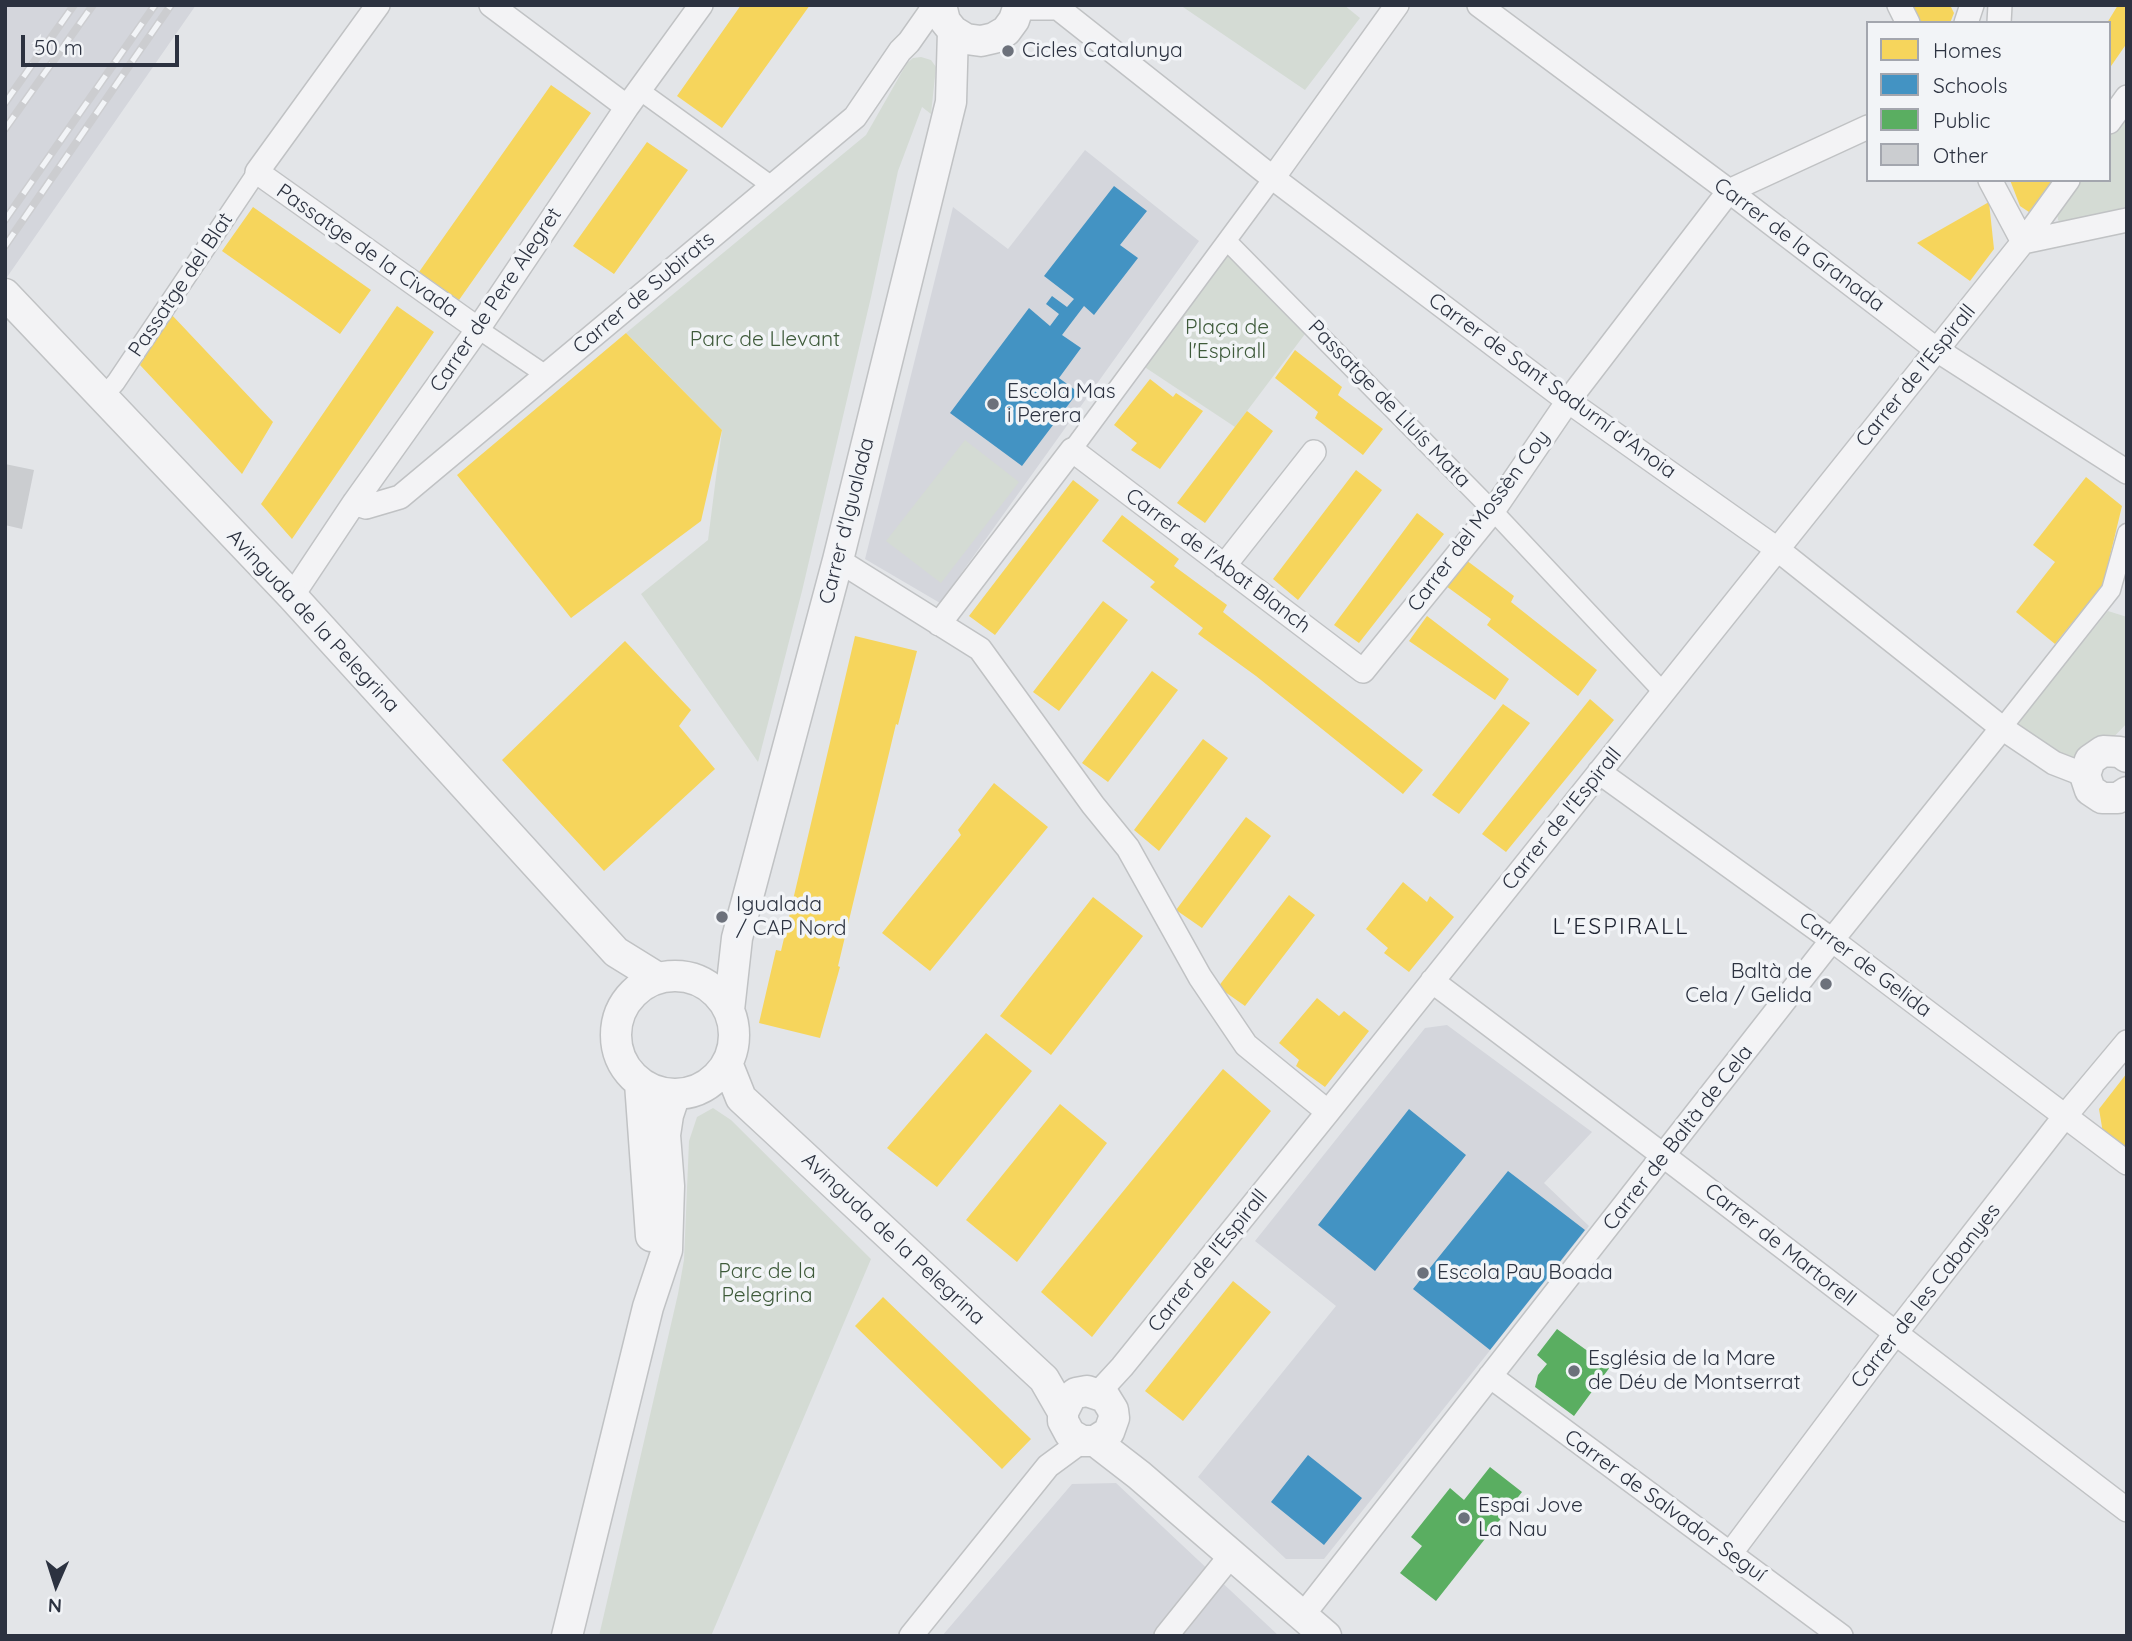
<!DOCTYPE html>
<html>
<head>
<meta charset="utf-8">
<style>
	body { margin:0 }
	#map { position:relative; width:2132px; height:1641px; overflow:hidden; background:#e3e5e8; font-family:Quicksand,sans-serif }
	canvas { display:block }
	.frame { position:absolute; inset:0; border:7px solid #2c3240; pointer-events:none }
	.legend { position:absolute; left:1866px; top:21px; width:245px; height:161px; box-sizing:border-box; background:#f2f4f7; border:2px solid #a3a6ae; margin:0; padding:9px 12px; list-style:none; font-size:21px; color:#2c3240 }
	.legend li { display:flex; align-items:center; gap:14px; height:35px }
	.legend b { width:35px; border:2px solid #a3a6ae }
	.north { position:absolute; left:21px; top:1550px; width:70px; height:70px; -webkit-text-stroke:5px #f2f4f7; paint-order:stroke; rotate:183deg; font-size:19px; font-weight:700; line-height:28px; text-align:center; color:#2c3240 }
	.north::after { content:''; display:block; margin:auto; width:24px; height:32px; background:#2c3240; clip-path:polygon(50% 0,100% 100%,50% 72%,0 100%) }
	.scale { position:absolute; left:21px; top:35px; width:158px; height:32px; box-sizing:border-box; border:4px solid #2c3240; border-top:0; padding-left:9px; font-size:21px; line-height:24px; white-space:nowrap; color:#2c3240; -webkit-text-stroke:5px #f2f4f7; paint-order:stroke }
</style>
</head>
<body>
<div id="map">
<canvas width="2132" height="1641"></canvas>
<div class="frame"></div>
<ul class="legend">
<li><b style="height:19px;background:#f6d55c"></b>Homes</li>
<li><b style="height:19px;background:#4393c3"></b>Schools</li>
<li><b style="height:19px;background:#5aae61"></b>Public</li>
<li><b style="height:19px;background:#cbcdd0"></b>Other</li>
</ul>
<div class="north">N</div>
<div class="scale">50 m</div>
</div>
<script>
const c = document.querySelector('canvas').getContext('2d');
c.lineJoin = 'round';
function fill(path, color) { c.fillStyle = color; c.fill(path, 'evenodd'); }
const toPath = rows => new Path2D(rows.map(r => 'M' + r).join(''));
function strokePath(path, color, width, dash) { c.strokeStyle = color; c.lineWidth = width; c.lineCap = dash ? 'butt' : 'round'; c.setLineDash(dash || []); c.stroke(path); }
function drawText(font, color, halo, rows, align = 'center') {
  c.font = font + ' Quicksand,sans-serif'; c.lineWidth = 7; c.setLineDash([]); c.textBaseline = 'middle'; c.strokeStyle = halo; c.fillStyle = color; for (const [text, x, y, turn = 0] of rows) {
    c.save(); c.translate(x, y); c.rotate((+turn || 0) * Math.PI / 180); c.textAlign = isNaN(turn) ? turn : align; if (halo) c.strokeText(text, 0, 0); c.fillText(text, 0, 0); c.restore();
  }
}
fill(toPath([
	[5,5,196,5,5,280],
	[1085,150,1199,241,940,603,865,559,953,207,1008,249],
	[1447,1025,1592,1132,1544,1183,1589,1226,1324,1559,1286,1559,1198,1477,1336,1306,1255,1241,1425,1028],
	[1116,1483,1279,1636,942,1636,1072,1484]
]), '#d4d6dc');
fill(toPath([
	[1180,5,1344,5,1360,18,1305,90],
	[921,57,931,60,936,67,931,114,922,107,898,171,871,297,802,591,758,762,641,594,708,540,722,430,626,333,866,135,907,63,913,58],
	[2127,112,2127,206,2074,226,2062,225,2058,220,2057,213,2080,180,2109,180,2109,137],
	[1227,241,1311,326,1235,427,1137,362],
	[965,440,1019,482,941,583,886,541],
	[2108,611,2127,617,2127,723,2110,741,2070,763,2013,728],
	[713,1108,731,1120,871,1259,711,1636,599,1636,678,1294,684,1260,689,1141,697,1117]
]), '#d4dbd4');
fill(toPath([
	[741,5,810,5,722,128,677,96],
	[1911,5,1950,5,1954,13,1950,23,1920,23],
	[2118,5,2127,5,2127,43,2109,69,2109,23,2107,23],
	[551,85,591,113,459,300,419,272],
	[647,142,688,170,614,274,573,246],
	[2010,180,2053,180,2029,212,2020,206],
	[1989,202,1994,249,1970,281,1917,243],
	[253,207,371,290,340,334,222,251],
	[397,306,434,332,292,539,261,504],
	[171,314,273,422,242,474,140,365],
	[626,333,722,430,701,521,571,618,457,475],
	[1295,350,1342,387,1338,395,1383,429,1363,455,1315,418,1318,412,1275,378],
	[1150,379,1173,397,1176,393,1203,411,1160,469,1131,450,1137,443,1114,425],
	[1247,411,1273,431,1205,523,1177,503],
	[1356,470,1382,490,1298,600,1273,579],
	[2086,477,2122,506,2103,585,2055,644,2016,612,2055,562,2033,545],
	[1073,480,1099,500,995,635,969,616],
	[1417,513,1444,534,1359,643,1334,625],
	[1122,515,1179,559,1174,566,1227,605,1223,612,1423,770,1403,794,1256,676,1198,634,1203,628,1150,587,1155,582,1102,541],
	[1466,560,1514,596,1511,602,1597,670,1578,696,1487,625,1491,619,1446,586],
	[1103,601,1128,620,1059,711,1033,692],
	[1427,616,1509,679,1495,700,1409,641],
	[855,636,917,651,898,725,896,724,838,966,840,967,820,1038,759,1023,776,950,781,951],
	[625,641,691,710,679,726,715,769,604,871,502,760],
	[1152,671,1178,690,1108,782,1082,763],
	[1590,699,1614,720,1506,852,1482,834],
	[1503,704,1530,723,1459,814,1432,795],
	[1203,739,1228,758,1159,851,1134,830],
	[994,783,1048,827,930,971,882,933,961,835,958,830],
	[1246,817,1271,836,1202,928,1176,910],
	[1403,882,1427,902,1430,896,1454,917,1409,972,1384,953,1388,948,1366,929],
	[1289,895,1315,915,1245,1006,1218,987],
	[1093,897,1143,936,1051,1055,1000,1016],
	[1317,998,1339,1016,1344,1011,1369,1031,1325,1087,1296,1066,1299,1060,1279,1043],
	[986,1033,1032,1071,937,1187,887,1148],
	[1223,1069,1271,1111,1092,1337,1041,1292],
	[2127,1073,2127,1151,2103,1133,2099,1109],
	[1060,1104,1107,1143,1017,1262,966,1220],
	[1233,1281,1271,1312,1183,1421,1145,1391],
	[883,1297,1031,1439,1002,1469,855,1326]
]), '#f6d55c');
fill(toPath([
	[1114,186,1147,211,1120,245,1138,258,1094,315,1084,306,1062,335,1081,348,1059,378,1078,392,1022,466,950,413,1029,308,1050,326,1059,314,1046,304,1052,296,1067,307,1074,299,1044,276],
	[1409,1109,1466,1155,1375,1271,1318,1225],
	[1508,1171,1585,1230,1490,1350,1413,1289],
	[1308,1455,1362,1498,1324,1545,1271,1502]
]), '#4393c3');
fill(toPath([
	[1557,1329,1610,1367,1574,1416,1535,1387,1538,1375,1547,1364,1537,1355],
	[1490,1467,1522,1492,1436,1601,1400,1573,1422,1546,1411,1537,1450,1488,1464,1500]
]), '#5aae61');
fill(toPath([
	[5,464,34,470,22,529,5,525]
]), '#cbcdd0');
const pedestrian = toPath([
	[639,90,772,186],
	[1227,241,1493,511,1663,692],
	[478,329,546,375],
	[103,397,116,382,257,172],
	[1072,450,1273,178],
	[2002,728,2111,590,2127,533]
]);
const minor = toPath([
	[378,5,257,172,478,329],
	[491,5,627,107],
	[1479,5,1729,191,1937,350,2127,472],
	[1899,5,1908,23],
	[1019,8,1058,8,1273,178,1568,401,1777,549,2002,728,2054,763,2085,775],
	[1966,23,1972,5],
	[1999,23,2000,5],
	[2109,122,2127,97],
	[1273,178,1397,5],
	[1990,180,2023,242],
	[2023,242,2127,220],
	[354,503,366,507,400,497,855,117,900,51,909,42,935,5],
	[838,560,980,649,1093,805,1128,848,1200,977,1246,1045,1328,1112],
	[1224,566,1314,452],
	[292,596,354,503,478,329,627,107,701,5],
	[939,624,1072,450,1363,671,1493,511,1568,401,1729,191,1868,127],
	[1599,772,1832,940,2127,1163],
	[1432,981,1664,1156,2127,1510],
	[1490,1376,1841,1636],
	[1098,1393,1122,1367,1328,1112,2023,242,2068,180],
	[1730,1554,1895,1334,2065,1116,2127,1042],
	[1303,1615,1832,940,2002,728],
	[911,1636,1048,1466,1082,1441],
	[1166,1636,1232,1554]
]);
const tertiary = toPath([
	[941,5,945,21,953,31,966,39,981,41,994,38,1006,31,1014,20,1019,5],
	[5,294,292,596,616,952,658,978],
	[2127,757,2120,752,2103,751,2090,760,2085,775,2090,790,2102,798,2118,798,2127,792],
	'616 1035a59 59 0 1 1 118 0a59 59 0 1 1-118 0Z',
	[729,1010,737,938,838,560,951,102,953,31],
	[727,1063,741,1098,1044,1379,1063,1412,1063,1421,1070,1434,1082,1441,1095,1441,1109,1432,1114,1418,1113,1410,1105,1397,1087,1391,1076,1393,1070,1398,1063,1412],
	[640,1083,651,1236],
	[1095,1441,1139,1475,1326,1636],
	[567,1636,648,1307,667,1250,669,1186,665,1135,668,1115,675,1094]
]);
strokePath(pedestrian, '#c0c2c4', 21);
strokePath(minor, '#c0c2c4', 26);
strokePath(tertiary, '#c0c2c4', 33);
strokePath(pedestrian, '#f3f3f5', 18);
strokePath(minor, '#f3f3f5', 23);
strokePath(tertiary, '#f3f3f5', 30);
const rail = toPath([
	[5,103,74,5],
	[5,129,93,5],
	[5,220,155,5],
	[5,246,171,5]
]);
strokePath(rail, '#cccdd0', 8);
strokePath(rail, '#f2f4f7', 5, [16]);
for (const [x, y, r, color] of [
	[1008,51,7,"#6c717b"],
	[993,404,7,"#6c717b"],
	[722,917,7,"#6c717b"],
	[1826,984,7,"#6c717b"],
	[1423,1273,7,"#6c717b"],
	[1574,1371,7,"#6c717b"],
	[1464,1518,7,"#6c717b"]
]) { const dot = new Path2D(); dot.arc(x, y, r, 0, 2 * Math.PI); c.fillStyle = color; c.fill(dot); strokePath(dot, '#f2f4f7', 2.5); }
drawText('21px', '#2c3240', '#f2f4f7', [
	["Cicles Catalunya",1022,51],
	["Escola Mas",1007,392],
	["i Perera",1007,416],
	["Igualada",736,905],
	["/ CAP Nord",736,929],
	["Baltà de",1812,972,"right"],
	["Cela / Gelida",1812,996,"right"],
	["Escola Pau Boada",1437,1273],
	["Església de la Mare",1588,1359],
	["de Déu de Montserrat",1588,1383],
	["Espai Jove",1478,1506],
	["La Nau",1478,1530]
], 'left');
drawText('21px', '#2c3240', '#f2f4f7', [
	["Carrer de la Granada",1799,245,37],
	["Passatge de la Civada",367,251,35],
	["Passatge del Blat",181,285,-56],
	["Carrer de Subirats",644,293,-40],
	["Carrer de Pere Alegret",496,300,-56],
	["Carrer de l'Espirall",1916,376,-51],
	["Carrer de Sant Sadurní d'Anoia",1552,386,36],
	["Passatge de Lluís Mata",1389,404,46],
	["Carrer d'Igualada",847,521,-76],
	["Carrer del Mossèn Coy",1479,521,-53],
	["Carrer de l'Abat Blanch",1218,561,37],
	["Avinguda de la Pelegrina",313,621,47],
	["Carrer de l'Espirall",1562,819,-51],
	["Carrer de Gelida",1865,965,37],
	["Carrer de Baltà de Cela",1678,1138,-52],
	["Avinguda de la Pelegrina",893,1239,43],
	["Carrer de Martorell",1780,1245,38],
	["Carrer de l'Espirall",1208,1261,-51],
	["Carrer de les Cabanyes",1926,1296,-52],
	["Carrer de Salvador Seguí",1665,1506,36]
]);
drawText('21px', '#3e5a3a', '#f2f4f7', [
	["Plaça de",1227,328],
	["l'Espirall",1227,352],
	["Parc de Llevant",765,340],
	["Parc de la",767,1272],
	["Pelegrina",767,1296]
]);
c.letterSpacing = '2px';
drawText('23px', '#1e2331', '#f2f4f7', [
	["L'ESPIRALL",1621,927]
]);
c.letterSpacing = '0px';
</script>
</body>
</html>
